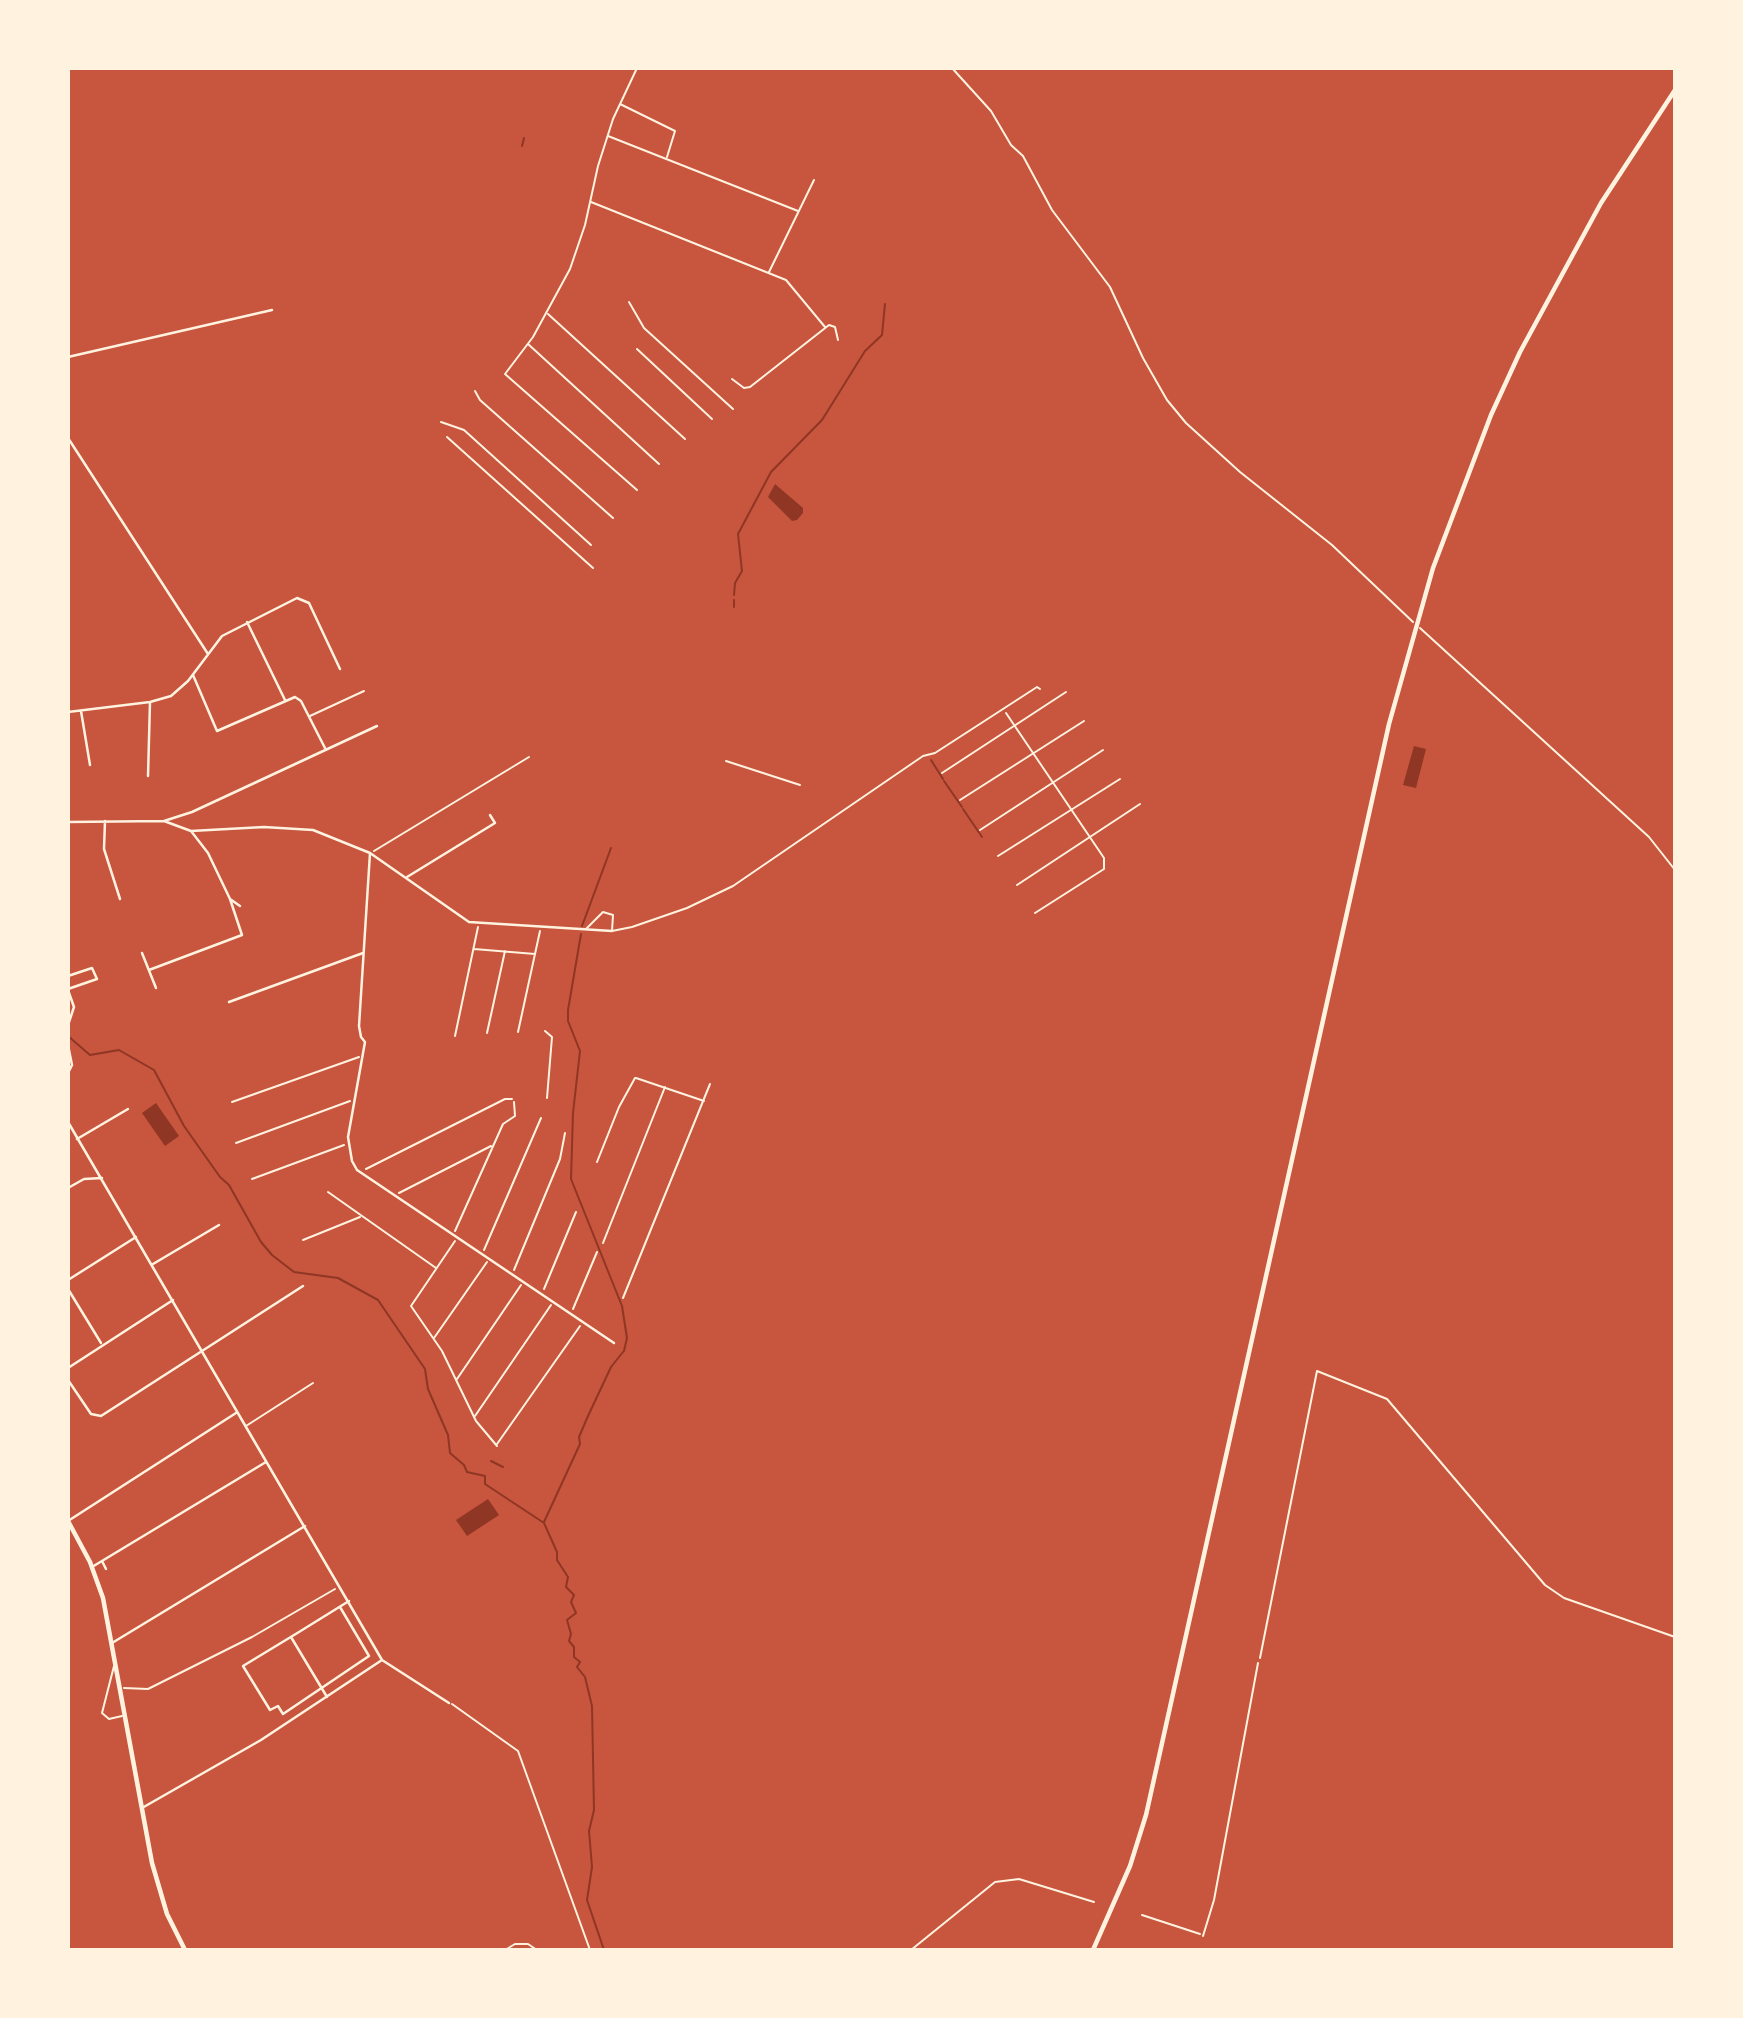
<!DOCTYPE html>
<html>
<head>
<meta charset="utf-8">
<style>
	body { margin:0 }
	#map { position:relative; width:1743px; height:2018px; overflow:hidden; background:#c8553d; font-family:"DejaVu Sans",sans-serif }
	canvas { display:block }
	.frame { position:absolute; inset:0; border:70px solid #fff3e0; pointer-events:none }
</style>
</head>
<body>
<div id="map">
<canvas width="1743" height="2018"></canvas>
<div class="frame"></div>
</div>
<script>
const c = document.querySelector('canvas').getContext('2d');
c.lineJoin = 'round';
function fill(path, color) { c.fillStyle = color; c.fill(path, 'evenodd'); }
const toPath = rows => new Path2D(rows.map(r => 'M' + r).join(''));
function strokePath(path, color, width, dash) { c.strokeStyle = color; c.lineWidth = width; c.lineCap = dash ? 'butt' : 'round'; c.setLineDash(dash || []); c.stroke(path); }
fill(toPath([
	[775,484,803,508,803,513,797,520,792,521,768,497],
	[1414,746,1426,749,1416,788,1403,785],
	[156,1103,179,1136,165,1146,142,1113],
	[488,1499,499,1515,467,1536,456,1520]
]), '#8f3625');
strokePath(toPath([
	[522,146,524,138],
	[734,595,735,583,742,571,738,534,771,472,822,420,865,351,882,335,885,304],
	[734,600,734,607],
	[931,760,943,779],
	[944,781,962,807],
	[963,809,982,837],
	[582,926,611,848],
	[581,934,568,1010,568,1021,580,1051,573,1113,571,1179,622,1306,627,1338,624,1351],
	[68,1036,90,1055,119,1050,154,1070,184,1126,220,1177,229,1185,261,1242,272,1255,294,1272,338,1278,378,1300,425,1369,428,1389,448,1435,450,1453,464,1465,467,1472,485,1476,485,1484,544,1523,557,1552,557,1560,568,1577,566,1587,574,1595,571,1602,576,1613,567,1620,571,1634,569,1641,574,1647,574,1657,580,1662,577,1667,585,1677,592,1706,594,1810,589,1831,592,1867,587,1900,604,1950],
	[491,1461,503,1467],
	[544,1522,580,1444,579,1437,588,1416,611,1367,623,1352]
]), '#8f3625', 2);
strokePath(toPath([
	[637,68,613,119,598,166,585,225,570,269,533,337,505,374,637,490],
	[952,68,991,111,1011,145,1023,156,1052,210,1110,287,1143,358,1167,400,1186,423,1240,472,1332,545,1413,622],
	[620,104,675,131,667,157],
	[608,136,798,211],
	[591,202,786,280,825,327],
	[769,272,814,180],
	[629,302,644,328,733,409],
	[548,314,685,439],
	[528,344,659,464],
	[637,349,712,419],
	[732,379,744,388,750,387,829,325,835,327,838,340],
	[475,391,480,400,613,518],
	[441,422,464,430,591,545],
	[447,437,593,568],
	[1420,628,1649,837,1675,870],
	[1006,713,1104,858,1104,869,1035,913],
	[726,761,800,785],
	[942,773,1066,692],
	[960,800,1084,721],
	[980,830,1103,750],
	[374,851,529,757],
	[998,856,1120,779],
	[1017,885,1140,804],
	[474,949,535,954],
	[545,1031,552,1037,547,1098],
	[518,1032,540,931],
	[487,1033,505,951],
	[455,1036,478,927],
	[636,1078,704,1101],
	[232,1102,359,1057],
	[236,1143,350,1101],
	[597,1162,619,1107,635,1078],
	[366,1169,505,1099,512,1099],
	[252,1179,344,1145],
	[328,1192,436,1268],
	[399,1193,491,1146],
	[455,1231,503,1124,515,1116,514,1102],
	[303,1240,360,1217],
	[455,1241,411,1306,442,1351,476,1421,497,1446],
	[603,1243,665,1087],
	[484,1250,541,1118],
	[514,1270,560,1159,565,1133],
	[544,1289,576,1212],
	[623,1298,710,1084],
	[573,1309,597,1252],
	[434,1338,487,1262],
	[457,1379,521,1285],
	[475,1416,551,1305],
	[497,1444,580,1326],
	[1260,1658,1317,1371,1387,1399,1545,1585,1564,1598,1675,1637],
	[124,1688,148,1689,252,1637,335,1589],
	[452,1704,518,1751,590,1950],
	[1142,1915,1200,1934],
	[911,1950,995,1882,1019,1879,1094,1902]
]), '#fff3e0', 2);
strokePath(toPath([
	[310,716,364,691],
	[586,929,603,912,613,915,612,931,632,927,687,908,733,886,923,756,935,753,1037,687,1040,689],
	[246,1426,313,1383],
	[114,1666,102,1713,109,1719,122,1716],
	[1203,1936,1214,1900,1258,1663],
	[505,1950,515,1944,528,1944,537,1950]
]), '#fff3e0', 2);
strokePath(toPath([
	[68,357,272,310],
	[68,438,208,654],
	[247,622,285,700],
	[193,675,217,731,295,697,301,701,326,750],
	[81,711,90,765],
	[68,712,150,702,171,696,188,681,222,636,297,598,309,603,340,669],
	[148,776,150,702],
	[105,821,104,849,120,899],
	[164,821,191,831,264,827,313,830,370,853,469,922,612,931],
	[68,822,164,821,192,812,377,726],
	[191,831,208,853,230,899,240,906],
	[370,853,359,1026,361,1037,365,1042,348,1137,352,1161,357,1170,614,1343],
	[407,877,495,823,490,815],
	[142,953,156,988],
	[149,970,242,935,230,899],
	[68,976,92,968,97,979,68,989],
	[68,990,74,1007,68,1025],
	[229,1002,363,953],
	[68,1045,72,1065,68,1073],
	[68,1122,382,1660,449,1703],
	[77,1139,128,1109],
	[68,1188,84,1179,102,1178],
	[153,1264,219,1225],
	[68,1280,136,1237],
	[68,1289,101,1343],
	[68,1368,173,1300],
	[68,1380,91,1414,101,1416,303,1286],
	[68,1521,236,1413],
	[102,1561,106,1569],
	[92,1567,266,1462],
	[340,1607,369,1656,283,1714,278,1706,270,1710,243,1666,299,1632,349,1601],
	[291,1637,327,1697],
	[112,1643,305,1526],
	[142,1808,261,1740,382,1660]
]), '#fff3e0', 2.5);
strokePath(toPath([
	[68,1521,90,1562,103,1598,152,1863,167,1914,185,1950]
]), '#fff3e0', 4.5);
strokePath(toPath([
	[1093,1950,1130,1866,1146,1815,1389,724,1433,568,1491,415,1520,352,1601,203,1675,90]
]), '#fff3e0', 4.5);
</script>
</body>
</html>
